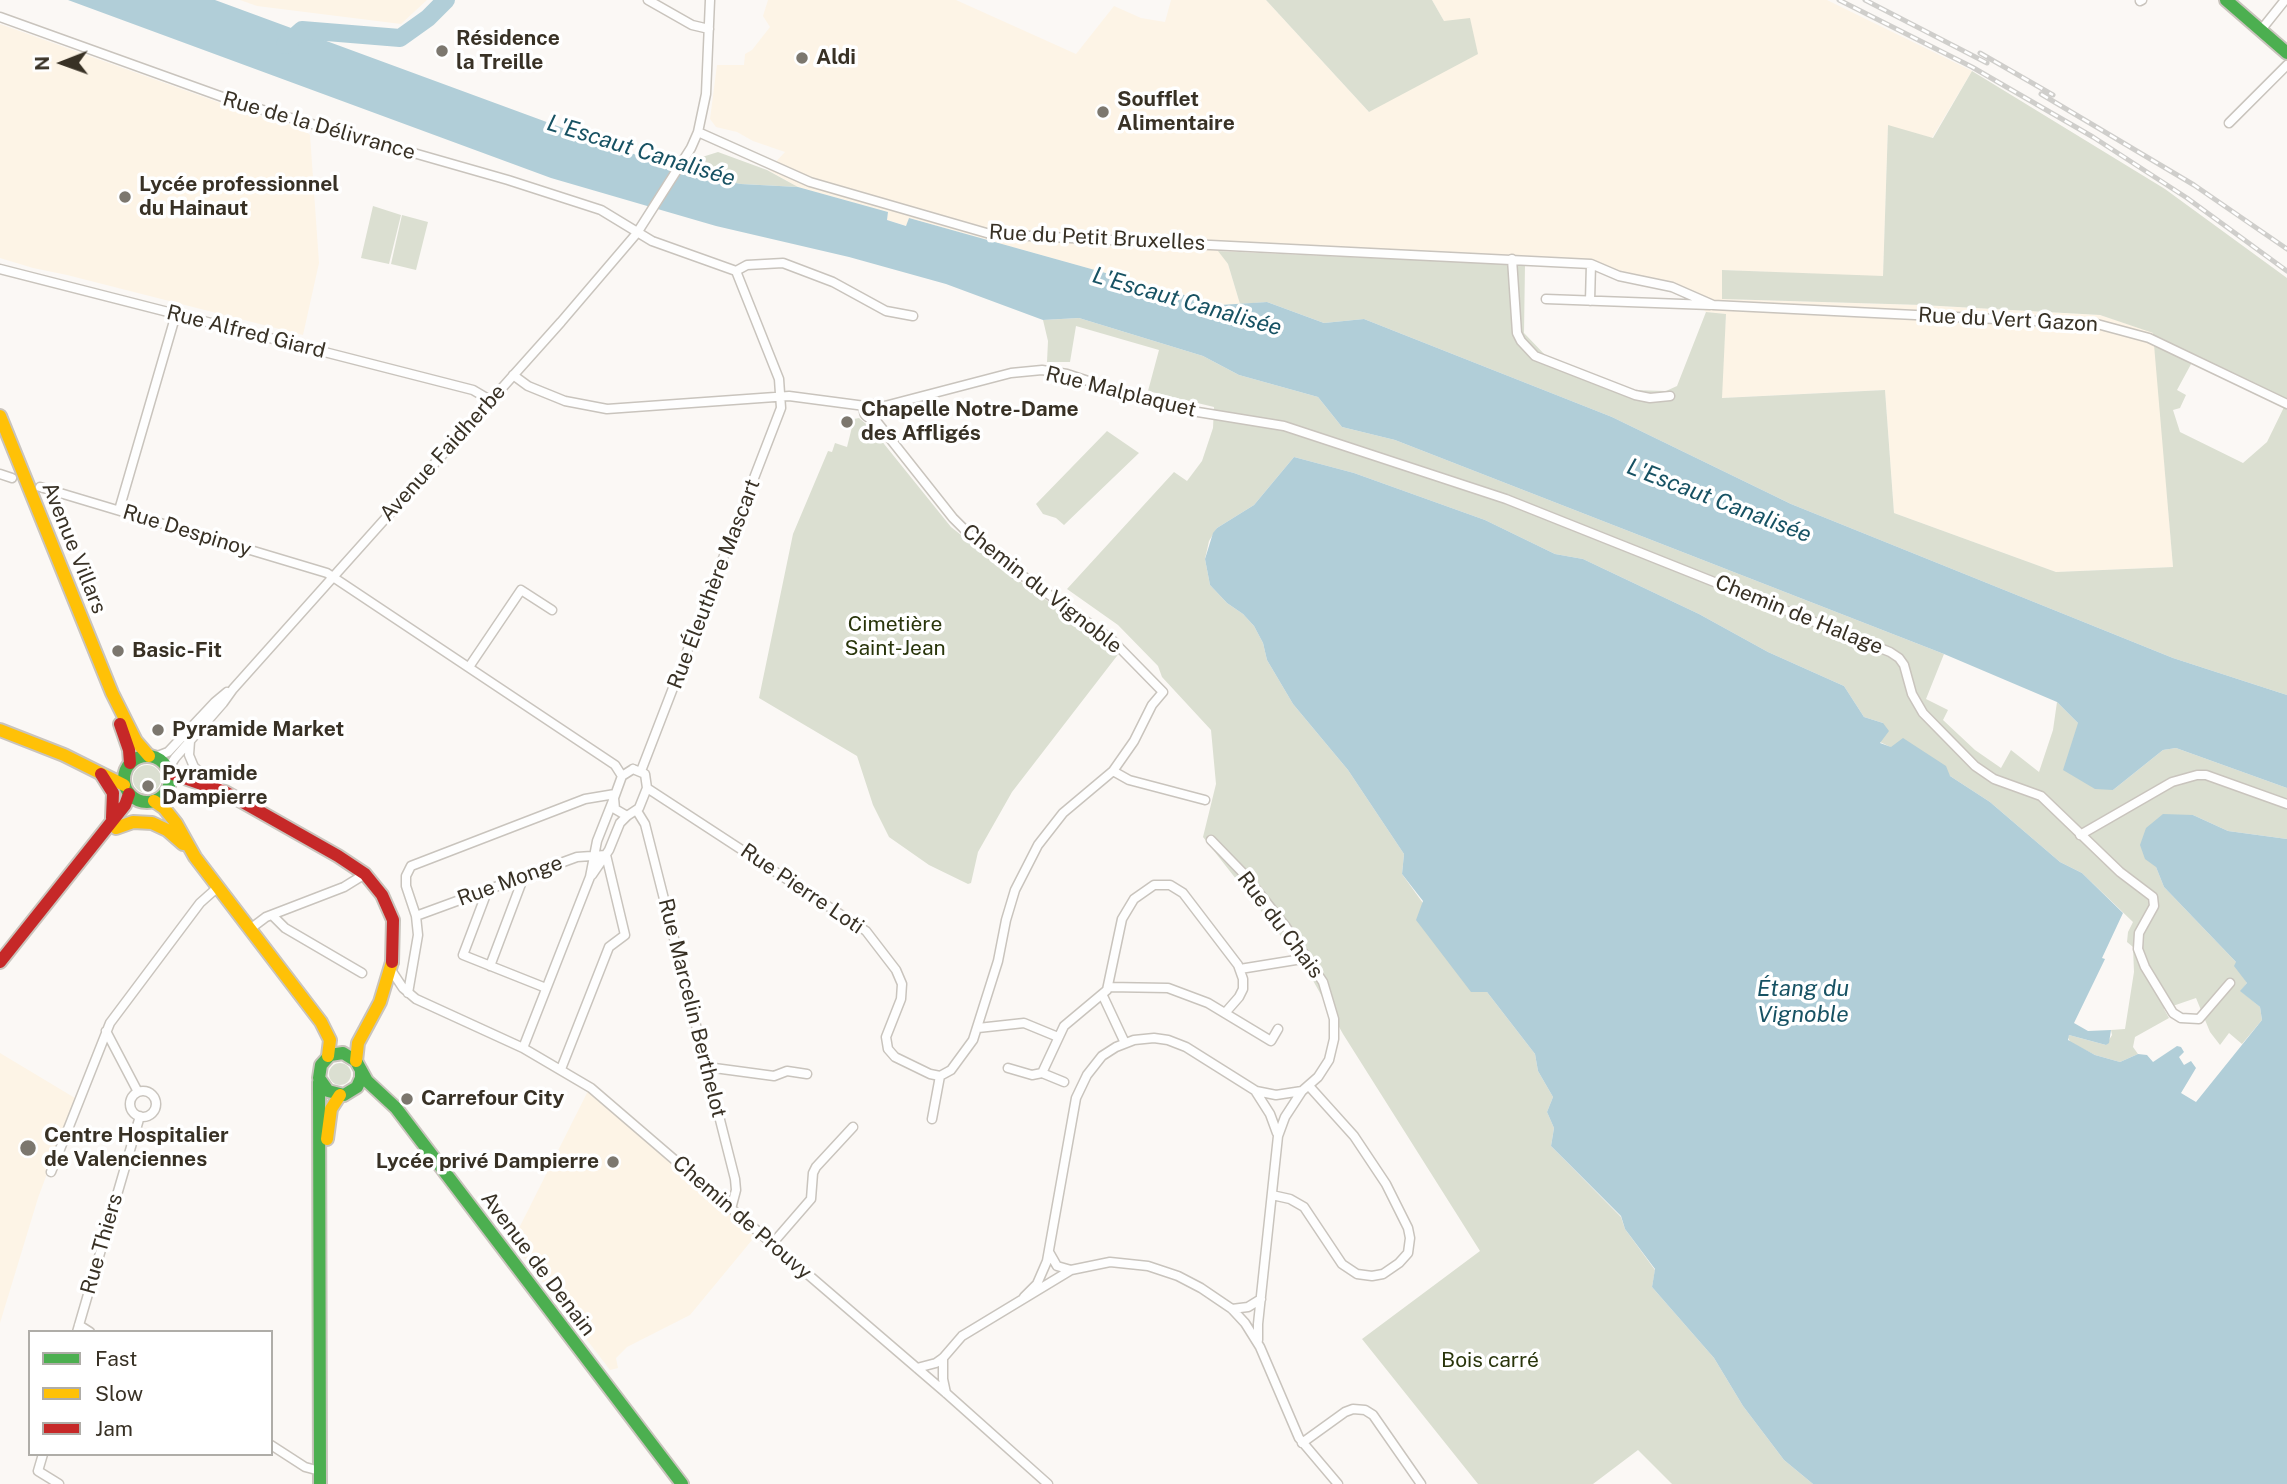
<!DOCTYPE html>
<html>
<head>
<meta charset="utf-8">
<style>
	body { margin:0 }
	#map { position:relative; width:2287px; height:1484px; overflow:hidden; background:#fbf8f5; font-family:"Public Sans",sans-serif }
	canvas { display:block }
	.legend { position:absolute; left:28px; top:1330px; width:245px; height:126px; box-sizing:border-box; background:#fff; border:2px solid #afada8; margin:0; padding:9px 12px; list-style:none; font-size:21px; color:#383125 }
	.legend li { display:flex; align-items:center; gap:14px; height:35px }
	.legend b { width:35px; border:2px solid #afada8 }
	.north { position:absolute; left:28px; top:28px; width:70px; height:70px; -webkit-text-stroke:5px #fff; paint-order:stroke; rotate:269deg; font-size:19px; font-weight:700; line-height:28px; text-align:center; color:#383125 }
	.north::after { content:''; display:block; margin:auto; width:24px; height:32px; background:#383125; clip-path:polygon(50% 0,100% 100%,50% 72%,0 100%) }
</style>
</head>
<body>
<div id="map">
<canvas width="2287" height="1484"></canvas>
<ul class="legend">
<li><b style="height:9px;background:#4caf50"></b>Fast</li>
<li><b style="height:9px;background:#ffc107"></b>Slow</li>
<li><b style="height:9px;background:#c62828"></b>Jam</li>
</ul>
<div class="north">N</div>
</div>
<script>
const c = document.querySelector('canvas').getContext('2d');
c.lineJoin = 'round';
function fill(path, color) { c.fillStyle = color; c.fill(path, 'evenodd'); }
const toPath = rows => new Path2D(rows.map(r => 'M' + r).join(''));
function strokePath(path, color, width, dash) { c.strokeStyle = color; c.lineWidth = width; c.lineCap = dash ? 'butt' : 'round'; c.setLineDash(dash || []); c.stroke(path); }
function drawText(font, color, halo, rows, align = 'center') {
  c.font = font + ' "Public Sans",sans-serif'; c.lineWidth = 7; c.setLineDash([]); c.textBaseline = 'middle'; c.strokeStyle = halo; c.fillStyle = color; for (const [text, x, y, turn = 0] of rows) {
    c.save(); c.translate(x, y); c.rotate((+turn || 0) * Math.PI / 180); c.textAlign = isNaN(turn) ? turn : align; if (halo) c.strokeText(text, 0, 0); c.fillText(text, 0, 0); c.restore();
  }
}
fill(toPath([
	[240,0,427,0,401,24,257,6],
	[768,0,956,0,1076,54,1114,6,1141,18,1165,22,1171,0,1266,0,1369,112,1444,21,1432,0,1827,0,1972,71,1932,138,1888,126,1883,277,1723,270,1722,299,1922,305,2100,315,2154,333,2173,567,2056,572,1894,513,1885,390,1721,398,1726,314,1706,312,1688,297,1655,286,1611,277,1604,273,1583,267,1219,251,1228,264,1240,304,1220,305,909,218,907,226,887,220,888,212,798,187,768,170,785,152,753,141,737,132,716,127,710,119,717,65,744,65,745,54,752,50,770,27,763,16],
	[0,24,229,106,303,129,310,135,319,263,303,335,67,275,33,268,0,258],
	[0,1053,75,1098,38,1198,0,1323],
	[589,1089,757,1234,690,1315,627,1347,616,1358,618,1368,610,1370,512,1242]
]), '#fdf4e6');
fill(toPath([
	[1266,0,1432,0,1444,21,1470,18,1478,54,1369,112],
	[1972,71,2165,189,2287,278,2287,400,2196,355,2177,390,2186,395,2180,408,2173,410,2180,432,2243,463,2267,442,2287,401,2287,695,2173,658,1791,504,1612,417,1364,319,1324,323,1267,302,1240,304,1228,264,1218,251,1525,265,1524,333,1547,357,1633,390,1666,391,1677,386,1706,312,1726,314,1722,398,1885,390,1894,513,2056,572,2173,567,2153,333,2100,315,1922,305,1722,299,1722,270,1883,276,1888,125,1933,138],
	[718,152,767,170,798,187,741,184,688,174,692,165,699,158],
	[373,206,401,215,389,264,361,258],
	[402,215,428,222,416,270,391,264],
	[1079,318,1203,356,1239,375,1318,397,1342,427,1395,440,1944,654,1926,699,1948,710,1943,720,1975,750,2001,768,2011,750,2039,772,2053,730,2057,702,2078,723,2113,790,2163,750,2176,748,2287,788,2287,839,2228,831,2193,815,2156,867,2164,887,2236,962,2247,983,2241,991,2260,1007,2262,1020,2242,1044,2229,1033,2220,1045,2210,1032,2196,998,2164,1009,2169,1018,2135,1037,2133,1047,2138,1054,2120,1062,2095,1055,2070,1042,2068,1037,2069,1035,2106,1045,2112,1035,2111,1030,2125,1029,2134,972,2133,947,2127,942,2128,932,2133,922,2082,873,2060,862,1990,802,1950,776,1880,742,1883,723,1864,717,1844,686,1768,652,1699,614,1583,559,1555,554,1485,520,1354,473,1294,457,1254,505,1217,528,1209,541,1205,559,1210,585,1227,603,1243,614,1254,626,1263,643,1267,660,1293,704,1348,770,1404,854,1402,874,1487,992,1535,1054,1538,1071,1553,1097,1547,1112,1554,1128,1551,1146,1621,1217,1625,1229,1655,1270,1652,1287,1714,1358,1743,1406,1784,1460,1813,1484,1672,1484,1638,1450,1593,1484,1478,1484,1362,1339,1480,1251,1343,1034,1306,968,1203,837,1216,784,1211,730,1162,677,1158,666,1118,625,1067,589,1174,472,1187,481,1202,461,1213,428,1214,407,1148,391,1159,350,1076,326,1070,362,1047,362,1048,341,1043,320],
	[859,418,872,429,951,527,1015,578,1120,652,1012,792,978,852,971,883,968,884,929,865,889,837,873,805,857,756,759,698,793,534,828,451,832,452,835,443,847,447,854,419],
	[1107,431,1139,453,1064,525,1056,518,1043,514,1036,504],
	'133 779a14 14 0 1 1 28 0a14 14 0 1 1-28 0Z',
	'329 1074a11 11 0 1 1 22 0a11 11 0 1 1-22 0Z'
]), '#dbdfd1');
fill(toPath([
	[68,0,215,0,688,174,741,184,798,187,888,212,887,220,906,226,909,218,1220,305,1267,302,1324,323,1364,319,1612,417,1791,504,2173,658,2287,695,2287,788,2176,748,2163,750,2113,790,2095,789,2063,770,2078,723,2057,702,1944,654,1395,440,1342,427,1318,397,1239,375,1203,356,1079,318,1043,320,946,284,849,257,716,226,551,178],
	[1294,457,1354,473,1485,520,1555,554,1583,559,1699,614,1768,652,1844,686,1864,717,1883,723,1889,731,1880,743,1891,747,1903,738,1946,766,1950,776,1990,802,2060,862,2082,873,2123,913,2102,958,2105,959,2074,1023,2088,1031,2111,1030,2109,1043,2106,1045,2069,1035,2068,1040,2095,1055,2120,1062,2138,1054,2147,1055,2153,1062,2177,1046,2181,1047,2184,1052,2179,1057,2184,1065,2191,1061,2196,1068,2181,1093,2196,1102,2262,1020,2260,1007,2240,991,2247,983,2234,966,2236,962,2164,887,2156,867,2145,859,2140,845,2146,828,2163,814,2193,815,2228,831,2287,839,2287,1484,1813,1484,1784,1460,1743,1406,1714,1358,1652,1287,1655,1269,1625,1229,1621,1216,1551,1146,1554,1128,1547,1112,1553,1097,1538,1071,1535,1054,1487,992,1471,992,1416,920,1423,901,1402,874,1404,854,1348,770,1293,704,1267,660,1263,643,1254,626,1243,614,1227,603,1210,585,1205,559,1213,533,1217,528,1254,505]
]), '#b1ced8');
strokePath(toPath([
	[285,45,302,30,400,38,428,18,446,0]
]), '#b1ced8', 18);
const street = toPath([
	[648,0,692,25,709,29],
	[2140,1,2142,0],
	[0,17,242,104,508,180,601,210,652,241,736,271,779,379,781,408,641,771],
	[2261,30,2285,0],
	[2229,123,2287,65],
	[698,132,810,182,990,234,1591,264,1619,276,1672,287,1713,305,2097,324,2149,338,2287,404],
	[1512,259,1517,333,1521,341,1535,356,1635,395,1650,398,1670,396],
	[0,269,473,390,490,400],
	[736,271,747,265,783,263,833,282,886,311,913,316],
	[1546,299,1710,305],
	[1590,301,1591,264],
	[513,375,528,386,565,401,607,409,789,396,865,406],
	'864 411a7 7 0 1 1 14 0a7 7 0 1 1-14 0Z',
	[877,408,1011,373,1042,370,1067,374,1167,407,1284,426,1506,499,1890,652,1899,658,1904,665,1912,694,1923,713,1975,766,1994,779,2041,796,2120,872,2153,897,2154,906,2139,933,2138,949,2145,967,2173,1013,2181,1018,2199,1019,2230,983],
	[873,417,953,518,980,545,1112,640,1163,692,1152,705,1134,741,1113,771],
	[0,474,12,478],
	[40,487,327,573,615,765,622,776],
	[119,510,176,314],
	[469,667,521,590,552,610],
	[190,741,189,755,194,767,220,787],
	[155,757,168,752,215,702,227,692],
	[168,769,175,758,223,703,233,689,561,322,637,233,691,148,698,132,706,94,710,0],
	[633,769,645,774,647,788,639,808,627,816,615,809,614,798,622,776,633,769],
	[647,788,866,931,896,970,902,984,901,999,886,1037,888,1049,895,1057,930,1074,940,1076,951,1070,973,1040,998,961,1006,920,1015,890,1038,845,1063,813,1113,771,1129,780,1205,800],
	[637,811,645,824,735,1179,736,1190,731,1209],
	[2080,835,2172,782,2197,775,2206,775,2287,804],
	[592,875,609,850,620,823,627,816],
	[488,889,463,955,546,988],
	[272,915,285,928,362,973],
	[416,916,577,857,606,855,625,935,609,947,561,1069],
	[250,929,266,917,344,887,365,874],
	[490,966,524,876],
	[1240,969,1308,958],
	[391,970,403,988,416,999,523,1048,591,1088,946,1393,1048,1484],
	[1108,987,1168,988,1208,1003,1271,1041,1278,1029],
	[408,993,418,935,416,916,406,886,406,876,411,866,585,799,615,794],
	[1103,996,1125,1043],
	[978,1028,1024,1023,1058,1037],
	[106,1031,138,1092],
	[523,1048,590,877,597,841,614,798],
	[707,1067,774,1076,787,1071,807,1074],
	[1008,1068,1032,1075,1042,1073,1064,1082],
	[1042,1073,1064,1026,1107,990,1122,919,1134,899,1154,885,1170,885,1183,893,1238,965,1243,979,1243,989,1239,997,1225,1013],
	'130 1104a13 13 0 1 1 26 0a13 13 0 1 1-26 0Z',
	[1256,1092,1270,1114,1277,1133],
	[932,1119,940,1076],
	[51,1172,110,1023,200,903,218,887],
	[1272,1195,1290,1199,1304,1207,1342,1264,1357,1274,1372,1276,1383,1274,1399,1263,1408,1253,1410,1238,1408,1228,1386,1184,1354,1136,1309,1086],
	[772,1244,811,1199,813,1173,816,1167,853,1127],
	[1049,1252,1057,1266,1071,1270],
	[1024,1297,1037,1284,1047,1261,1076,1098,1087,1075,1102,1056,1116,1047,1134,1040,1154,1038,1168,1040,1186,1047,1256,1091,1276,1095,1302,1091,1318,1077,1329,1060,1334,1039,1334,1019,1323,982,1286,927,1244,874,1211,840],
	[1232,1309,1248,1307,1261,1299],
	[79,1325,90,1332],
	[77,1332,140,1116],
	[1258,1340,1258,1324,1278,1136,1285,1117,1302,1091],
	[943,1358,943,1379,946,1393],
	[917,1368,936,1363,943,1358,962,1336,1071,1270,1110,1262,1148,1266,1178,1276,1201,1288,1232,1309,1245,1323,1260,1347,1299,1438,1338,1484],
	[1302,1443,1345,1412,1353,1409,1365,1410,1373,1415,1421,1484],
	[271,1445,305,1467,320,1471],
	[43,1454,38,1471,59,1484]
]);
const fast = toPath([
	[2226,0,2287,53],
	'124 779a23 23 0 1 1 46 0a23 23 0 1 1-46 0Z',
	[361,1070,361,1078,357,1087,344,1095,328,1091,319,1078,321,1065,330,1055,343,1053,356,1061,367,1081,396,1108,682,1484],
	[319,1082,320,1484]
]);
const slow = toPath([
	[0,416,112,693,136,741,149,756],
	[0,730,64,755,124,785],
	[154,801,164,808,176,823,195,857,321,1022,330,1040,328,1056],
	[116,828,133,822,152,823,167,830,183,844],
	[356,1061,358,1043,380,1002,392,962],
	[327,1139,331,1109,340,1095]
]);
const jam = toPath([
	[120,724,129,750,130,763],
	[170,773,225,792,338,856,365,874,382,895,393,920,392,962],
	[101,774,113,793,112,818],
	[0,962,125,805,129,794]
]);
strokePath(street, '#c9c4bd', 11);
strokePath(fast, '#c9c4bd', 16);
strokePath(slow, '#c9c4bd', 16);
strokePath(jam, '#c9c4bd', 16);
strokePath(street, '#fefefe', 8);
strokePath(fast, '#4caf50', 12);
strokePath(slow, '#ffc107', 12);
strokePath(jam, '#c62828', 12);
const rail = toPath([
	[1839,0,1972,67,2093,137,2187,198,2287,271],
	[1865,0,1987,63],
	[1980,53,2053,95],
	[2041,94,2194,185,2287,249]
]);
strokePath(rail, '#cfcecb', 5);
strokePath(rail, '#fff', 2.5, [8]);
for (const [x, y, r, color] of [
	[442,51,7,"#7c776e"],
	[802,58,7,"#7c776e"],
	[1103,112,7,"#7c776e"],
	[125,197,7,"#7c776e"],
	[847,422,7,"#7c776e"],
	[118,651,7,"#7c776e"],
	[158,730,7,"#7c776e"],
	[148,786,7,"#7c776e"],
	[407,1099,7,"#7c776e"],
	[28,1148,9,"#7c776e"],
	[613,1162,7,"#7c776e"]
]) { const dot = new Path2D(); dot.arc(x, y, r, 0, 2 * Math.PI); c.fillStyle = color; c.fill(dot); strokePath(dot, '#fff', 2.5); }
drawText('bold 21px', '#383125', '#fff', [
	["Résidence",456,39],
	["la Treille",456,63],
	["Aldi",816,58],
	["Soufflet",1117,100],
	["Alimentaire",1117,124],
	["Lycée professionnel",139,185],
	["du Hainaut",139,209],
	["Chapelle Notre-Dame",861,410],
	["des Affligés",861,434],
	["Basic-Fit",132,651],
	["Pyramide Market",172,730],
	["Pyramide",162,774],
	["Dampierre",162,798],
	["Carrefour City",421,1099],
	["Centre Hospitalier",44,1136],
	["de Valenciennes",44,1160],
	["Lycée privé Dampierre",599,1162,"right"]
], 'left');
drawText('21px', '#383125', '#fff', [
	["Rue de la Délivrance",319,126,16],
	["Rue du Petit Bruxelles",1097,238,3],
	["Rue du Vert Gazon",2008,320,3],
	["Rue Alfred Giard",246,332,14],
	["Rue Malplaquet",1121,392,14],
	["Avenue Faidherbe",443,453,-48],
	["Rue Despinoy",187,531,17],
	["Avenue Villars",74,548,68],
	["Rue Éleuthère Mascart",714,584,-69],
	["Chemin du Vignoble",1042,589,38],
	["Chemin de Halage",1799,615,22],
	["Rue Monge",510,881,-20],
	["Rue Pierre Loti",802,889,34],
	["Rue du Chais",1280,925,53],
	["Rue Marcelin Berthelot",692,1008,76],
	["Chemin de Prouvy",742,1218,41],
	["Rue Thiers",102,1244,-74],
	["Avenue de Denain",538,1264,53]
]);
drawText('21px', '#29350b', '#fff', [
	["Cimetière",895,625],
	["Saint-Jean",895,649],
	["Bois carré",1490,1361]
]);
drawText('italic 23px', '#175263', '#fff', [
	["L'Escaut Canalisée",641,151,17],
	["L'Escaut Canalisée",1187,302,16],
	["L'Escaut Canalisée",1719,501,21],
	["Étang du",1803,989],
	["Vignoble",1803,1015]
]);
</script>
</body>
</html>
